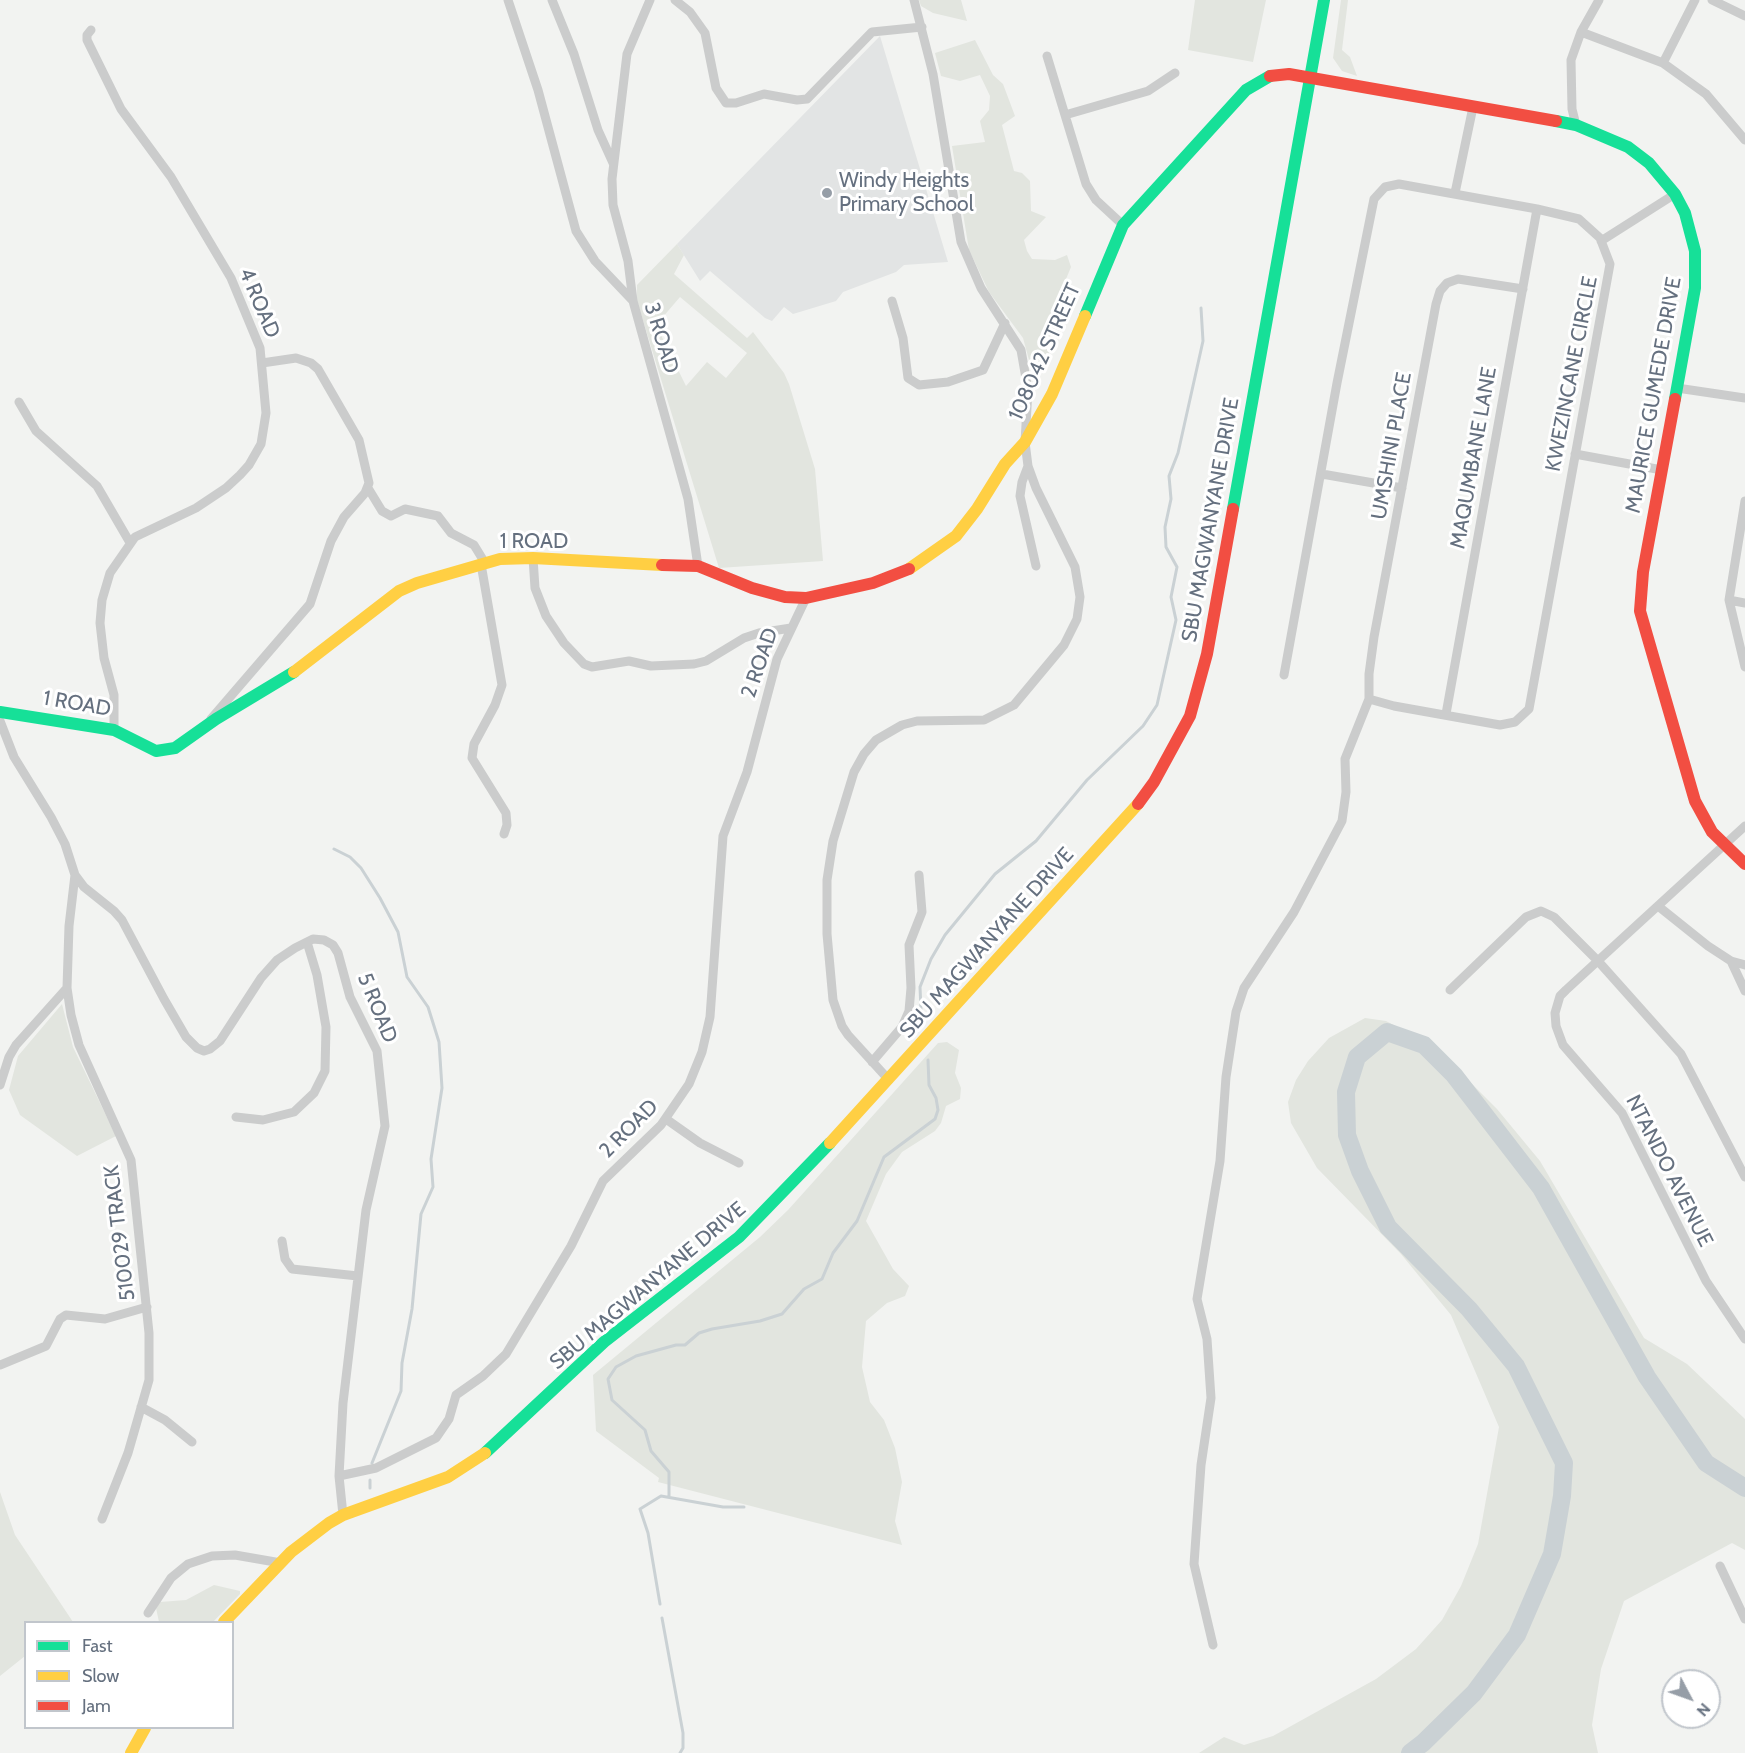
<!DOCTYPE html>
<html>
<head>
<meta charset="utf-8">
<style>
	body { margin:0 }
	#map { position:relative; width:1745px; height:1753px; overflow:hidden; background:#f2f3f1; font-family:Cabin,sans-serif }
	canvas { display:block }
	.legend { position:absolute; left:24px; top:1621px; width:210px; height:108px; box-sizing:border-box; background:#fff; border:2px solid #c1c6cc; margin:0; padding:8px 10px; list-style:none; font-size:18px; color:#65707f }
	.legend li { display:flex; align-items:center; gap:12px; height:30px }
	.legend b { width:30px; border:2px solid #c1c6cc }
	.north { position:absolute; left:1661px; top:1669px; width:60px; height:60px; box-sizing:border-box; background:#fff; border:2px solid #c1c6cc; border-radius:50%; rotate:131deg; font-size:16px; font-weight:700; line-height:24px; text-align:center; color:#65707f }
	.north::after { content:''; display:block; margin:auto; width:21px; height:27px; background:#969ea7; clip-path:polygon(50% 0,100% 100%,50% 72%,0 100%) }
</style>
</head>
<body>
<div id="map">
<canvas width="1745" height="1753"></canvas>
<ul class="legend">
<li><b style="height:8px;background:#16e098"></b>Fast</li>
<li><b style="height:8px;background:#ffcf43"></b>Slow</li>
<li><b style="height:8px;background:#f24e42"></b>Jam</li>
</ul>
<div class="north">N</div>
</div>
<script>
const c = document.querySelector('canvas').getContext('2d');
c.lineJoin = 'round';
function fill(path, color) { c.fillStyle = color; c.fill(path, 'evenodd'); }
const toPath = rows => new Path2D(rows.map(r => 'M' + r).join(''));
function strokePath(path, color, width, dash) { c.strokeStyle = color; c.lineWidth = width; c.lineCap = dash ? 'butt' : 'round'; c.setLineDash(dash || []); c.stroke(path); }
function drawText(font, color, halo, rows, align = 'center') {
  c.font = font + ' Cabin,sans-serif'; c.lineWidth = 6; c.setLineDash([]); c.textBaseline = 'middle'; c.strokeStyle = halo; c.fillStyle = color; for (const [text, x, y, turn = 0] of rows) {
    c.save(); c.translate(x, y); c.rotate((+turn || 0) * Math.PI / 180); c.textAlign = isNaN(turn) ? turn : align; if (halo) c.strokeText(text, 0, 0); c.fillText(text, 0, 0); c.restore();
  }
}
fill(toPath([
	[880,36,948,262,904,265,896,272,843,292,836,301,793,314,784,307,772,321,765,318,710,271,700,281,677,244]
]), '#e2e4e4');
fill(toPath([
	[919,0,961,0,967,21,933,13,921,6],
	[1195,0,1266,0,1253,62,1188,50],
	[1341,0,1348,0,1342,50,1350,57,1357,76,1342,71,1333,58],
	[975,40,993,75,1003,84,1015,116,1002,125,1014,171,1022,173,1030,181,1031,211,1046,217,1024,240,1027,251,1032,259,1055,260,1067,255,1071,267,1054,308,1061,333,1034,378,1023,338,989,292,969,250,952,146,985,142,980,121,989,110,990,96,980,75,960,81,941,76,935,53],
	[677,244,684,255,674,274,747,338,753,332,784,373,789,384,815,469,823,561,719,568,637,301,637,285],
	[680,297,747,353,726,378,707,362,686,386,656,325],
	[62,1004,73,1047,116,1136,77,1156,20,1115,9,1090,18,1056],
	[1365,1018,1386,1021,1433,1045,1497,1109,1540,1161,1644,1338,1687,1364,1745,1419,1745,1550,1732,1543,1624,1601,1601,1669,1592,1725,1598,1753,1199,1753,1224,1737,1244,1745,1273,1736,1376,1679,1416,1649,1442,1620,1461,1586,1478,1544,1499,1427,1451,1315,1401,1254,1317,1168,1291,1123,1288,1102,1296,1080,1308,1061,1329,1038],
	[947,1042,959,1050,955,1073,961,1088,960,1099,946,1106,941,1123,935,1131,902,1152,886,1174,866,1221,893,1269,909,1286,905,1296,887,1303,866,1321,862,1367,870,1402,884,1420,895,1448,902,1482,895,1521,902,1545,658,1482,659,1478,596,1431,593,1375,760,1237,788,1210,938,1043],
	[0,1492,15,1535,73,1622,26,1622,25,1656,0,1676],
	[214,1585,240,1591,240,1594,213,1622,159,1622,156,1608,160,1602,186,1600]
]), '#e2e5df');
strokePath(toPath([
	[334,849,350,857,361,868,380,898,398,932,407,977,428,1007,434,1026,439,1042,442,1088,431,1159,433,1187,421,1214,412,1309,402,1363,401,1391,372,1463],
	[921,1010,920,987,931,959,945,935,995,874,1036,841,1087,780,1143,726,1157,705,1176,620,1171,597,1177,567,1166,547,1165,527,1171,499,1169,476,1178,453,1203,341,1201,308],
	[370,1480,370,1488],
	[669,1496,669,1472,651,1451,645,1430,612,1400,608,1379,616,1367,636,1356,676,1345,685,1345,699,1333,712,1329,760,1321,782,1314,804,1289,822,1279,833,1253,857,1221,884,1157,935,1119,938,1110,936,1098,929,1085,928,1060],
	[660,1604,648,1533,640,1509,661,1496,723,1507,744,1507],
	[662,1618,683,1733,683,1748,680,1753]
]), '#cad1d4', 3);
strokePath(toPath([
	[1410,1753,1423,1743,1474,1693,1517,1635,1552,1554,1562,1496,1564,1463,1516,1366,1469,1309,1388,1227,1360,1171,1347,1135,1346,1092,1357,1057,1387,1032,1424,1045,1454,1075,1541,1188,1647,1377,1706,1463,1745,1488]
]), '#cad1d4', 18);
strokePath(toPath([
	[508,0,538,90,576,231,595,261,633,301,688,499,698,566],
	[552,0,574,54,598,130,613,163],
	[675,0,690,12,705,33,716,88,726,103,736,103,764,94,797,100,807,99,872,32,922,27],
	[1712,0,1745,16],
	[91,30,87,35,87,40,121,109,171,177,231,278,260,348,266,413,261,444,249,465,240,475,226,488,196,508,135,537,110,573,102,600,100,623,104,658,114,695,114,730],
	[1581,32,1663,63,1706,94,1745,140],
	[1047,56,1086,184,1096,200,1123,225],
	[1663,63,1695,0],
	[1065,115,1148,91,1175,73],
	[1576,125,1572,109,1571,60,1581,32,1599,0],
	[1455,193,1473,107],
	[1601,241,1675,194],
	[633,301,628,261,613,205,612,179,627,54,650,0],
	[892,301,903,338,908,378,919,385,948,382,983,370,1005,323],
	[1677,388,1745,398],
	[19,402,36,431,97,486,129,541],
	[1575,454,1662,470],
	[1028,466,1022,482,1020,496,1036,566],
	[1322,474,1402,488],
	[368,488,382,511,391,516,405,509,438,516,451,533,474,545,485,563],
	[1745,501,1729,600,1745,667],
	[533,558,535,588,546,616,564,643,584,664,592,667,629,661,651,666,694,664,706,661,744,638,759,633,791,628],
	[481,564,502,685,495,705,474,744,472,758,506,813,507,825,504,834],
	[1729,600,1745,603],
	[1284,675,1337,383,1374,199,1385,187,1399,184,1537,209,1579,219,1600,238,1610,264,1529,709,1515,722,1500,725,1394,706,1369,699],
	[1446,714,1537,209],
	[211,719,310,604,331,541,344,517,365,493,369,483,359,440,318,369,311,363,296,358,262,363],
	[0,721,14,757,51,817,65,844,75,875,84,887,114,911,122,920,164,999,186,1037,197,1048,204,1051,210,1049,220,1041,261,978,277,960,295,948,313,939,324,940,333,945,338,953,350,997,377,1051,385,1126,366,1210,343,1403,339,1476,343,1515],
	[1745,826,1566,990,1560,996,1555,1013,1556,1026,1563,1045,1622,1113,1706,1281,1745,1339],
	[75,875,69,926,67,988,71,1015,79,1045,131,1160,149,1333,149,1380,128,1453,102,1519],
	[1658,906,1708,946,1731,961,1745,965],
	[1731,961,1745,991],
	[1450,990,1526,917,1541,911,1554,917,1598,961,1681,1054,1745,1177],
	[872,1062,902,1027,909,1011,911,988,909,945,922,912,919,875],
	[889,1080,848,1035,842,1026,833,1000,827,934,827,880,833,841,854,772,864,754,876,740,902,725,917,721,984,720,1014,705,1064,645,1077,619,1080,597,1075,567,1036,488,1028,466,1025,442,1028,390,1021,350,981,288,961,242,933,74,914,0],
	[0,1085,9,1057,16,1045,67,988],
	[236,1117,263,1120,294,1112,314,1093,325,1071,326,1027,317,975,307,942],
	[666,1119,700,1143,739,1163],
	[282,1241,285,1259,292,1269,358,1276],
	[0,1365,46,1346,60,1319,66,1315,105,1319,147,1307],
	[141,1407,165,1420,192,1442],
	[339,1476,376,1468,436,1438,449,1419,456,1395,483,1376,506,1354,571,1246,603,1181,661,1125,689,1084,702,1052,710,1017,723,836,747,772,777,659,806,598],
	[1720,1566,1745,1619],
	[148,1613,171,1578,188,1564,212,1556,235,1555,281,1563],
	[1213,1645,1194,1564,1201,1465,1211,1398,1207,1339,1197,1299,1220,1161,1226,1077,1236,1012,1244,988,1294,912,1342,821,1346,792,1345,759,1369,699,1369,674,1374,637,1436,304,1440,291,1447,283,1458,279,1523,289]
]), '#cbcccc', 9);
strokePath(toPath([
	[1556,121,1576,125,1628,147,1649,163,1675,194,1685,213,1695,251,1695,288,1675,399],
	[1085,316,1123,225,1246,90,1270,76],
	[1233,509,1324,0],
	[0,712,114,730,156,751,175,748,216,719,294,672],
	[485,1453,604,1342,739,1237,830,1143]
]), '#16e098', 12);
strokePath(toPath([
	[909,569,956,536,977,509,1005,464,1025,442,1052,394,1085,316],
	[294,672,399,591,417,583,500,559,533,558,662,565],
	[830,1143,1138,804],
	[224,1622,291,1552,329,1523,343,1515,448,1477,485,1453],
	[131,1753,145,1728]
]), '#ffcf43', 12);
strokePath(toPath([
	[1270,76,1289,74,1556,121],
	[1675,399,1643,572,1640,611,1695,801,1712,832,1745,864],
	[662,565,698,566,752,588,785,597,806,598,873,583,909,569],
	[1138,804,1154,782,1190,716,1207,654,1233,509]
]), '#f24e42', 12);
for (const [x, y, r, color] of [
	[827,193,6,"#969ea7"]
]) { const dot = new Path2D(); dot.arc(x, y, r, 0, 2 * Math.PI); c.fillStyle = color; c.fill(dot); strokePath(dot, '#fff', 2); }
drawText('21px', '#65707f', '#fff', [
	["Windy Heights",839,181],
	["Primary School",839,205]
], 'left');
drawText('21px', '#65707f', '#fff', [
	["4 ROAD",259,303,67],
	["3 ROAD",661,338,73],
	["108042 STREET",1045,352,-66],
	["KWEZINCANE CIRCLE",1572,374,-79],
	["MAURICE GUMEDE DRIVE",1654,395,-80],
	["UMSHINI PLACE",1392,446,-80],
	["MAQUMBANE LANE",1474,458,-80],
	["SBU MAGWANYANE DRIVE",1211,520,-80],
	["1 ROAD",534,542],
	["2 ROAD",760,663,-71],
	["1 ROAD",77,704,10],
	["SBU MAGWANYANE DRIVE",987,943,-48],
	["5 ROAD",377,1008,68],
	["2 ROAD",629,1129,-45],
	["NTANDO AVENUE",1669,1171,63],
	["510029 TRACK",120,1233,-97],
	["SBU MAGWANYANE DRIVE",648,1286,-40]
]);
</script>
</body>
</html>
